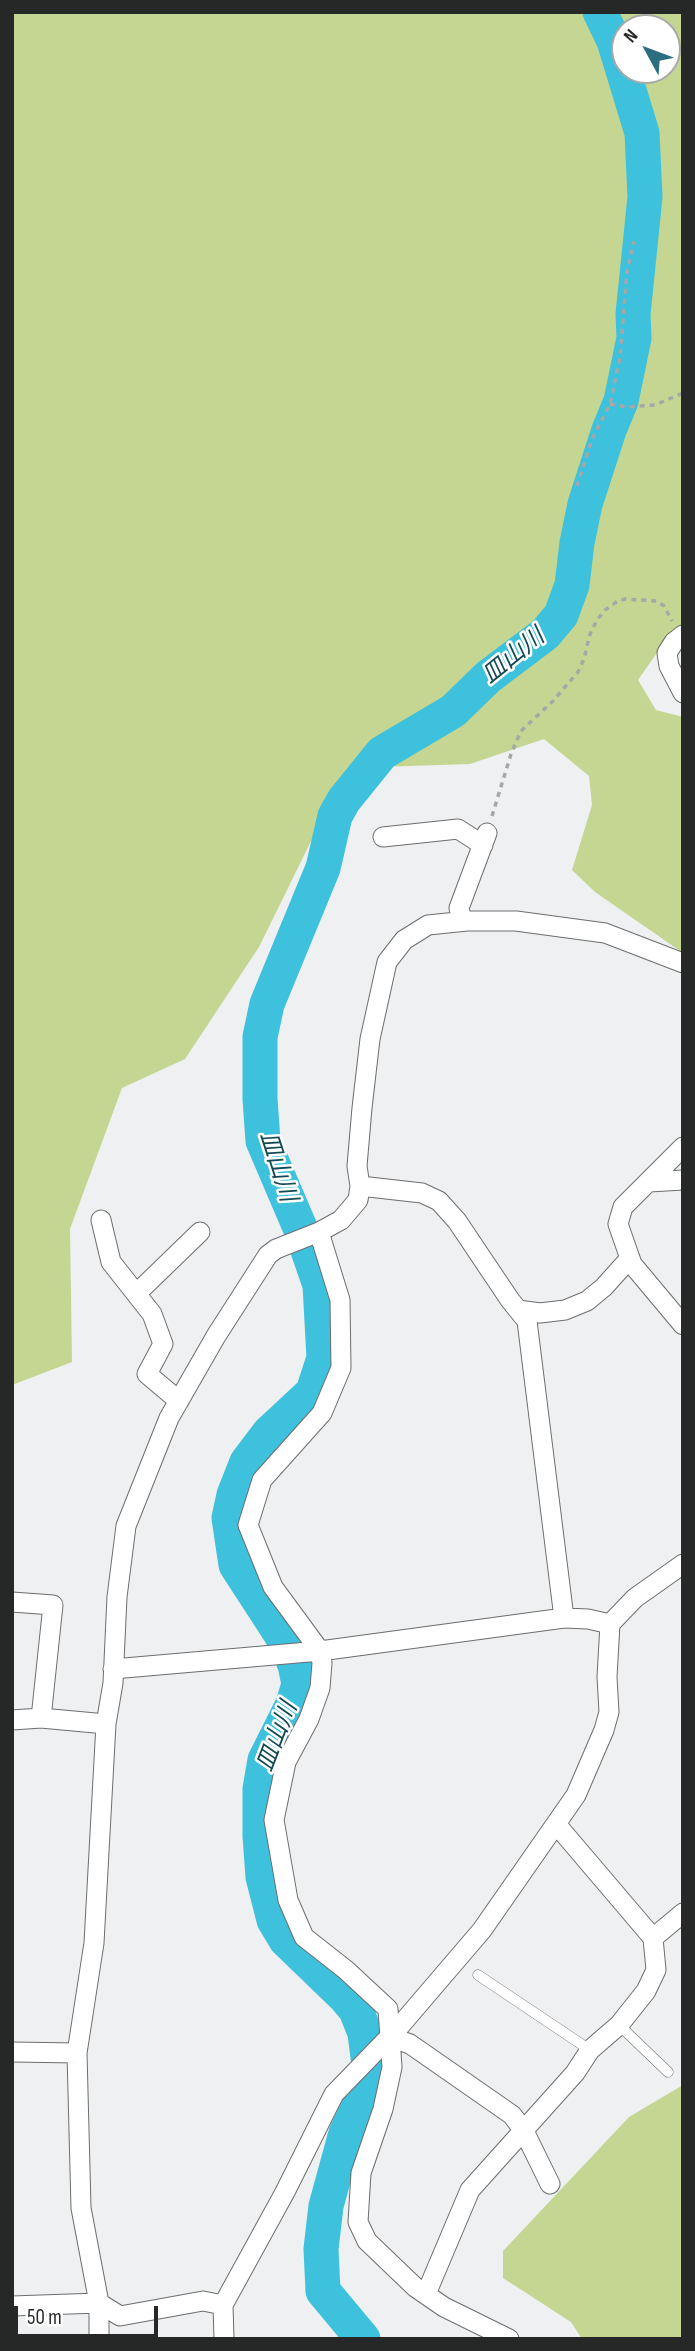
<!DOCTYPE html>
<html>
<head>
<meta charset="utf-8">
<style>
	body { margin:0 }
	#map { position:relative; width:695px; height:2351px; overflow:hidden; background:#eff0f1; font-family:"Sofia Sans Condensed",sans-serif }
	canvas { display:block }
	.frame { position:absolute; inset:0; border:14px solid #262727; pointer-events:none }
	.north { position:absolute; left:611px; top:14px; width:70px; height:70px; box-sizing:border-box; background:#fff; border:2px solid #a8a9a9; border-radius:50%; rotate:311deg; font-size:19px; font-weight:700; line-height:28px; text-align:center; color:#262727 }
	.north::after { content:''; display:block; margin:auto; width:24px; height:32px; background:#2c6d80; clip-path:polygon(50% 0,100% 100%,50% 72%,0 100%) }
	.scale { position:absolute; left:14px; top:2306px; width:144px; height:32px; box-sizing:border-box; border:4px solid #262727; border-top:0; padding-left:9px; font-size:21px; line-height:24px; white-space:nowrap; color:#262727; -webkit-text-stroke:5px #fff; paint-order:stroke }
</style>
</head>
<body>
<div id="map">
<canvas width="695" height="2351"></canvas>
<div class="frame"></div>
<div class="north">N</div>
<div class="scale">50 m</div>
</div>
<script>
const c = document.querySelector('canvas').getContext('2d');
c.lineJoin = 'round';
function fill(path, color) { c.fillStyle = color; c.fill(path, 'evenodd'); }
const toPath = rows => new Path2D(rows.map(r => 'M' + r).join(''));
function strokePath(path, color, width, dash) { c.strokeStyle = color; c.lineWidth = width; c.lineCap = dash ? 'butt' : 'round'; c.setLineDash(dash || []); c.stroke(path); }
function drawText(font, color, halo, rows, align = 'center') {
  c.font = font + ' "Sofia Sans Condensed","Noto Sans JP",sans-serif'; c.lineWidth = 5; c.setLineDash([]); c.textBaseline = 'middle'; c.strokeStyle = halo; c.fillStyle = color; for (const [text, x, y, turn = 0] of rows) {
    c.save(); c.translate(x, y); c.rotate((+turn || 0) * Math.PI / 180); c.textAlign = isNaN(turn) ? turn : align; if (halo) c.strokeText(text, 0, 0); c.fillText(text, 0, 0); c.restore();
  }
}
fill(toPath([
	[12,12,683,12,683,627,668,637,638,680,656,710,683,717,683,953,595,892,572,870,592,805,589,776,544,739,470,764,347,768,259,947,185,1059,122,1088,70,1229,72,1362,12,1385],
	[625,28,667,28,667,70,625,70],
	[683,2085,683,2339,582,2339,571,2322,503,2278,503,2251,629,2117]
]), '#c5d692');
strokePath(toPath([
	[363,2339,323,2291,321,2249,326,2206,346,2133,371,2081,365,2033,356,2010,345,1997,286,1940,274,1920,263,1877,260,1836,260,1789,265,1760,293,1704,299,1684,295,1665,286,1642,236,1565,229,1518,234,1495,247,1462,269,1433,313,1392,324,1358,320,1285,301,1230,263,1141,260,1099,260,1037,267,1004,323,868,335,816,344,800,382,753,453,711,488,677,545,634,561,615,572,585,577,543,585,504,609,430,621,401,634,338,633,314,645,197,642,133,614,41,600,12]
]), '#3dc1dd', 35);
const service = toPath([
	[478,1975,590,2050],
	[619,2025,668,2072]
]);
const minor = toPath([
	[683,635,674,642,667,653,669,666,683,693],
	[383,837,458,829,483,845],
	[462,921,459,908,487,833],
	[683,1147,623,1207,618,1224,632,1264,683,1325],
	[649,1182,683,1180],
	[360,1186,422,1193,439,1201,457,1221,510,1300,527,1321,564,1618],
	[101,1220,111,1262,152,1314,163,1344,147,1374,179,1401],
	[319,1232,340,1300,341,1368,322,1413,262,1480,248,1525,273,1587,320,1651,322,1663,320,1688,309,1719,286,1762,274,1820,288,1900,304,1937,346,1970,388,2009,392,2067,383,2109,361,2173,358,2222,367,2241,415,2287,444,2307,509,2339],
	[136,1294,200,1232],
	[518,1310,540,1313,565,1310,587,1301,604,1287,630,1258],
	[12,1602,53,1605,41,1718],
	[113,1669,320,1651,564,1618,588,1619,610,1624],
	[12,1720,41,1718,106,1724],
	[653,1938,683,1913],
	[390,2037,410,2044,512,2115,524,2131,550,2184],
	[12,2052,77,2053],
	[426,2294,470,2190,575,2073,590,2050,619,2025,646,1991,656,1970,653,1938,556,1824],
	[223,2305,203,2301,120,2316,99,2303,81,2208,77,2053,94,1943,106,1724,113,1683,117,1597,126,1526,169,1418,216,1336,268,1255,276,1249,319,1232,341,1220,358,1200,360,1186,357,1166,362,1108,370,1039,387,962,404,940,428,925,467,921,516,921,605,933,683,963],
	[12,2306,99,2303,99,2339],
	[224,2339,223,2305,285,2192,334,2094,399,2027,482,1930,576,1795,604,1730,609,1712,607,1677,610,1624,635,1598,683,1564]
]);
strokePath(service, '#6c6d6e', 11);
strokePath(minor, '#6c6d6e', 21);
strokePath(toPath([
	[610,404,626,407,655,405,683,393],
	[577,486,592,439,610,404,620,357,627,270,634,241],
	[492,816,511,754,521,731,553,701,578,672,584,659,590,634,597,620,605,610,618,601,625,599,657,601,664,606,672,621]
]), '#a6a7a7', 3.5, [5, 5]);
strokePath(service, '#fff', 10);
strokePath(minor, '#fff', 19);
drawText('italic 24px', '#134a56', '#fff', [
	["皿山川",514,657,-39],
	["皿山川",277,1167,72],
	["皿山川",278,1737,-69]
]);
</script>
</body>
</html>
